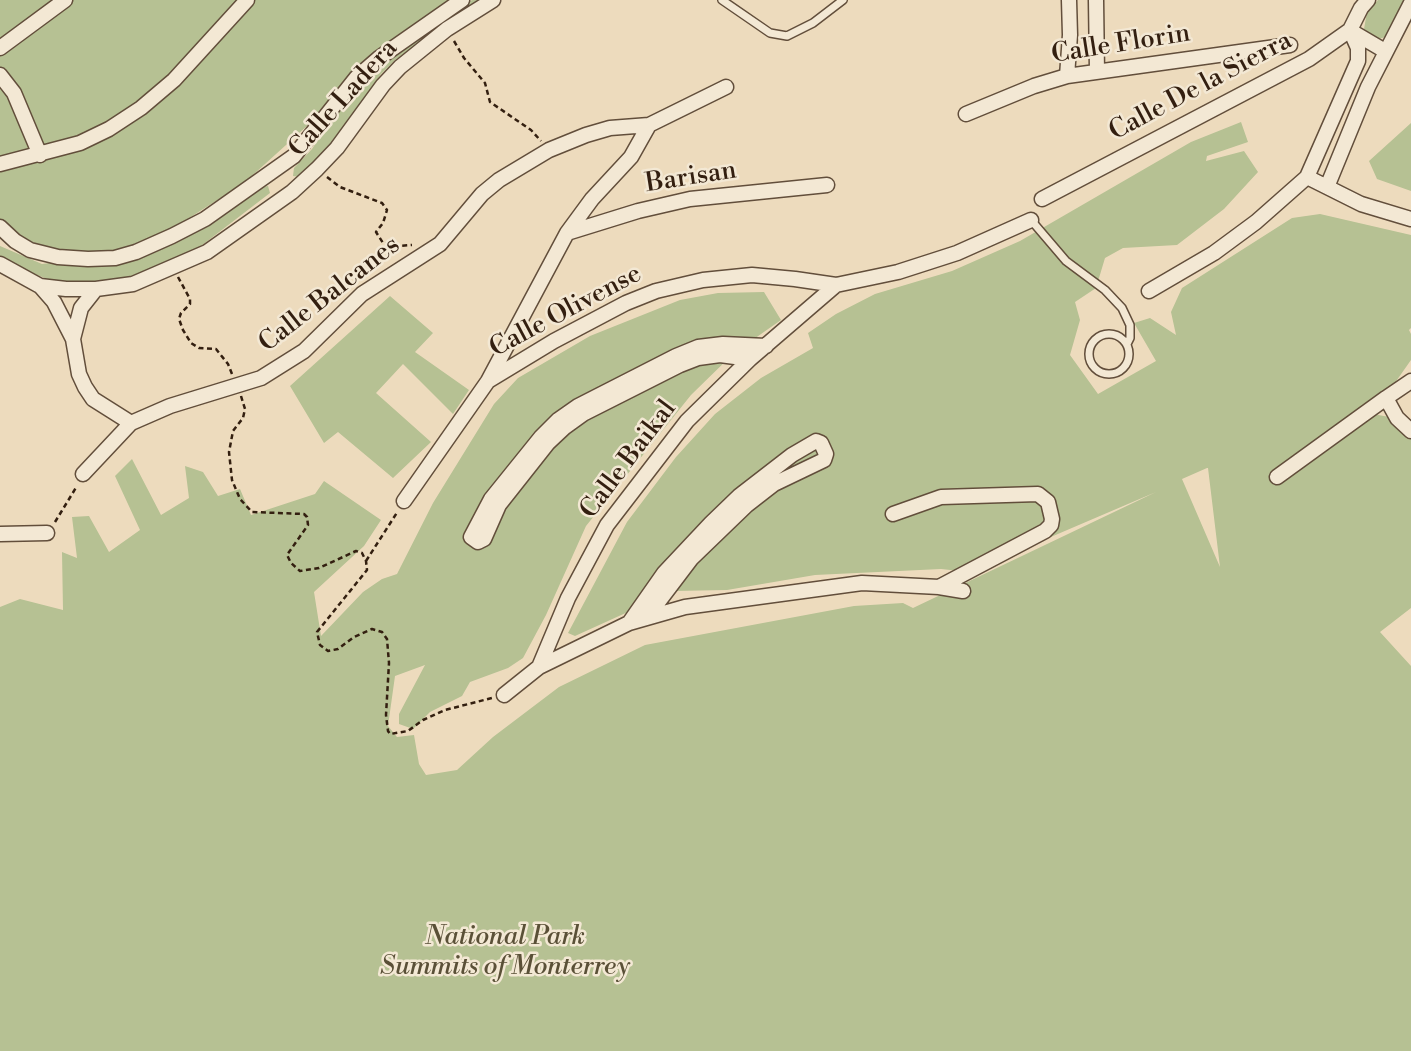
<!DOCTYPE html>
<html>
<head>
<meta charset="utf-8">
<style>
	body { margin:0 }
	canvas { display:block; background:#eddbbd }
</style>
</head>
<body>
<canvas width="1411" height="1051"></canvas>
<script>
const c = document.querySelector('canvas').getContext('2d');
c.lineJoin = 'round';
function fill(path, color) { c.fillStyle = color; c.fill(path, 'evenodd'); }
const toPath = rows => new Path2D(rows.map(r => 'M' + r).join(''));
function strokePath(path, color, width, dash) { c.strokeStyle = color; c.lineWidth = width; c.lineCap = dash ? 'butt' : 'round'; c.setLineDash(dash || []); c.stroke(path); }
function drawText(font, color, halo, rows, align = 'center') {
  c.font = font + ' "Libre Bodoni",serif'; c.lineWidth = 5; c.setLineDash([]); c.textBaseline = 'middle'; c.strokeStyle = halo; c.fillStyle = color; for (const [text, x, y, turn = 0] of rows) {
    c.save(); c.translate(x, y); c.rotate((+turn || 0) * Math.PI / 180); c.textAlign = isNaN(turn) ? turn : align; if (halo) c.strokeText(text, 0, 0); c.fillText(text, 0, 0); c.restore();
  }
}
fill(toPath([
	[0,0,451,0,416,23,351,74,307,126,244,183,175,227,115,252,58,252,20,237,0,221],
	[472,0,482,0,395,60,381,74,331,146,299,177,293,176,294,168,312,149,336,112,354,89,385,61],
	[1378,0,1404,0,1386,37,1374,40,1364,29,1367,12],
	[1241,122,1248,142,1207,156,1206,161,1244,151,1258,172,1224,209,1177,245,1123,248,1105,258,1096,288,1075,302,1080,320,1070,355,1098,394,1156,361,1134,323,1150,318,1176,335,1171,312,1182,288,1292,218,1320,214,1411,235,1411,328,1409,330,1411,334,1411,360,1373,414,1411,421,1411,608,1380,632,1411,666,1411,1051,0,1051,0,607,20,599,63,610,62,552,77,558,72,517,89,516,109,552,140,530,115,476,132,459,161,515,189,498,185,466,203,472,218,496,240,489,251,515,315,494,324,481,381,520,364,546,314,592,321,636,363,592,382,579,397,574,433,503,494,404,518,378,590,336,680,300,718,293,764,292,781,320,734,353,691,395,586,526,546,615,523,658,508,668,470,682,462,696,430,712,413,729,399,724,399,714,425,665,395,676,388,726,397,737,414,735,419,764,426,775,457,770,493,737,559,687,645,645,854,606,903,603,913,608,1156,492,969,572,941,569,815,575,727,590,674,591,575,636,568,633,627,522,676,457,715,414,761,378,813,348,808,333,836,314,875,294,952,271,1020,241,1191,142],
	[1207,468,1208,468,1220,567,1182,479],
	[1411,123,1411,191,1377,179,1369,161],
	[268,186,270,193,197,249,154,269,123,279,95,283,50,280,14,266,0,256,0,246,42,264,58,262,86,264,223,214,263,187],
	[390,296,433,333,415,352,469,390,453,414,403,364,376,393,431,442,393,478,338,432,324,443,290,386]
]), '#b6c193');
const lane = toPath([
	[722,0,770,33,787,36,813,23,843,0],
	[1031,220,1066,261,1105,290,1122,308,1130,325,1130,338,1127,344],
	'1089 354a20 20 0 1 1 40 0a20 20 0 1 1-40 0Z'
]);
const street = toPath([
	[1096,0,1097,71],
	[1351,31,1385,51],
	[0,48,65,0],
	[0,75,14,93,40,155],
	[1067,76,1070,35,1069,0],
	[966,114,1034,86,1067,76,1290,45],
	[0,164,80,143,109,129,141,108,174,80,247,0],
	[1307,177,1361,204,1411,219],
	[1327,187,1368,87,1411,3],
	[1042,199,1309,59,1350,30,1361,8,1368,0],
	[0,227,15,241,30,250,58,257,88,259,115,258,136,252,172,236,205,219,294,156,356,78,379,58,462,0],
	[567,233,638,211,690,199,827,185],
	[0,264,40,286,66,289,96,289,133,284,207,252,292,192,317,169,337,148,383,85,400,67,447,29,493,0],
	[40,286,54,302,73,339,79,374,85,387,93,399,131,423],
	[1149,291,1214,253,1256,222,1307,177,1358,61,1358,48,1350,30],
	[73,339,81,308,96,289],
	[750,359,720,355,698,358,680,365,583,414,565,427,548,443,499,505,484,539,478,542,471,537,491,499,541,437,558,420,578,406,676,356,698,347,723,344,766,346],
	[488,381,554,341,626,303,656,291,703,280,752,275,795,279,836,285,898,272,957,253,1031,220],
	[1411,381,1386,398,1397,418,1411,431],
	[83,474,131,423,170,406,261,378,304,351,362,294,440,244,482,194,499,180,549,150,586,135,610,128,649,125,726,87],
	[1277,477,1386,398],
	[404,501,488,381,567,233,592,199,631,157,649,125],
	[893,514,941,497,1038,494,1048,502,1052,519,1051,525,1045,531,939,587],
	[0,534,47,533],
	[629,623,664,573,711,523,739,496,792,455,816,441,821,443,826,454,824,460,774,484,747,505,691,559,647,617],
	[539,667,629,623,685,607,862,583,939,587,963,591],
	[504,695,539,667,568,598,607,525,687,421,750,359,836,285]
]);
strokePath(lane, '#624e3b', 10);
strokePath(street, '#624e3b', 17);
strokePath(toPath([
	[454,41,464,58,485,83,490,102,531,130,541,141],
	[327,177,340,187,382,203,387,210,383,223,376,232,383,243,399,246,412,245],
	[178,277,190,299,190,304,181,313,179,319,183,330,191,343,199,348,216,349,228,364,232,374],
	[241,396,245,409,243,418,233,431,229,452,232,480,240,499,252,512,304,514,307,517,308,525,287,555,291,563,300,571,319,568,356,551,362,553,366,561,367,570,317,632,320,645,328,651,338,649,354,637,372,629,382,632,387,639,389,663,386,715,388,731,390,734,408,731,423,720,445,710,492,698],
	[55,522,77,486],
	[366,561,398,511]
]), '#331f10', 2.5, [5, 3.5]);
strokePath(lane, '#f3e8d4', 7);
strokePath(street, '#f3e8d4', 14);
drawText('26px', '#331f10', '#f3e8d4', [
	["Calle Florin",1121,45,-9],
	["Calle De la Sierra",1201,87,-28],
	["Calle Ladera",344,99,-48],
	["Barisan",691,178,-9],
	["Calle Balcanes",330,295,-38],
	["Calle Olivense",566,312,-28],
	["Calle Baikal",629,460,-53]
]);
drawText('italic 26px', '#5a5037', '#f3e8d4', [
	["National Park",505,938],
	["Summits of Monterrey",505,968]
]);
</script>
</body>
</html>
